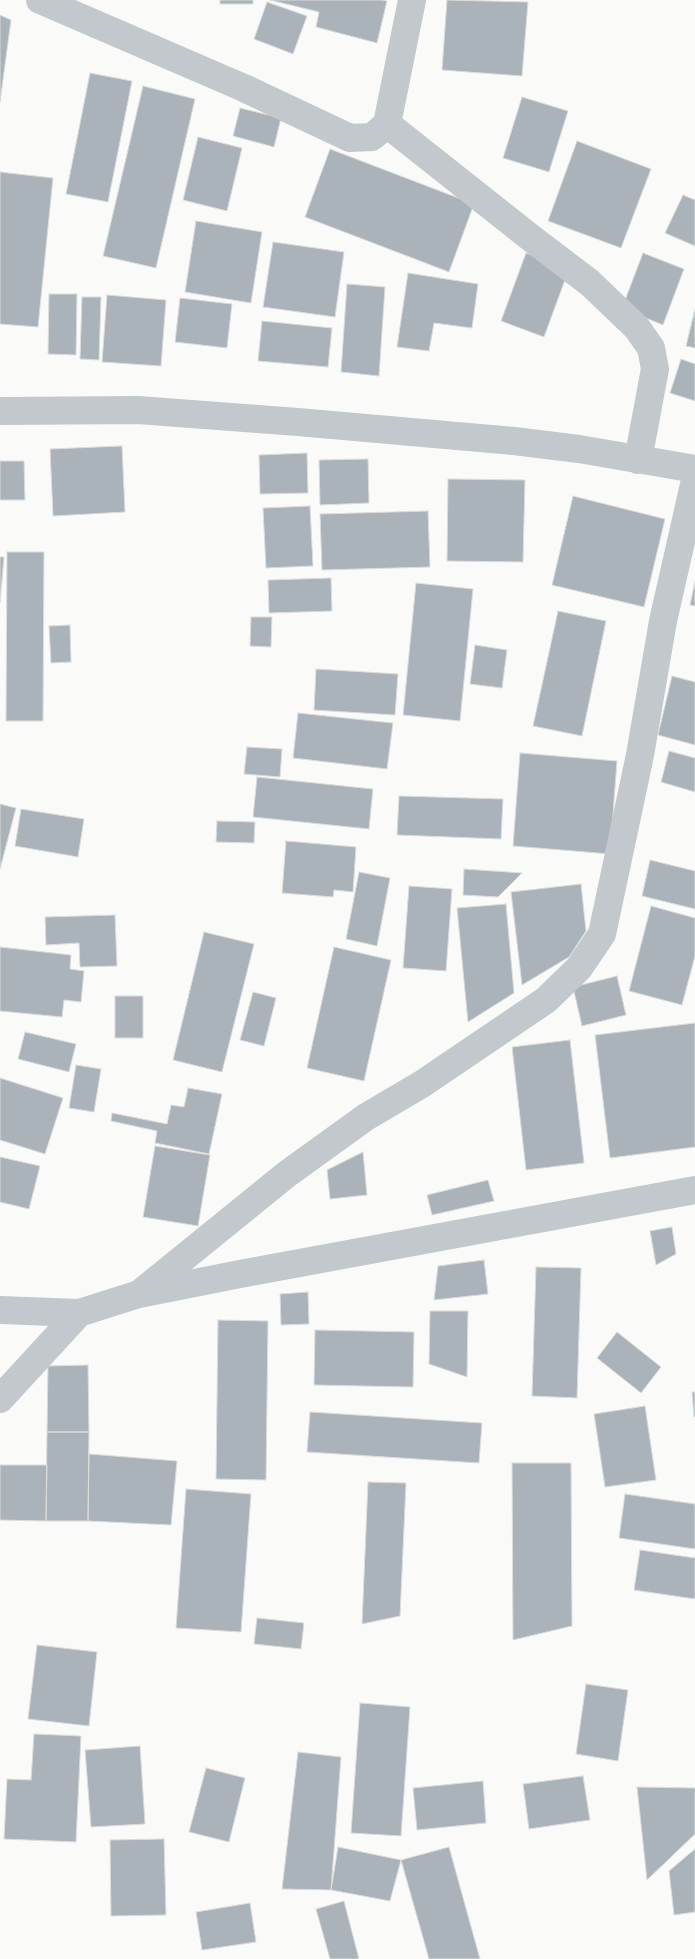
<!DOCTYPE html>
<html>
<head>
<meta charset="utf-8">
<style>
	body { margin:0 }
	canvas { display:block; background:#fafaf8 }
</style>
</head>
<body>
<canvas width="695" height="1959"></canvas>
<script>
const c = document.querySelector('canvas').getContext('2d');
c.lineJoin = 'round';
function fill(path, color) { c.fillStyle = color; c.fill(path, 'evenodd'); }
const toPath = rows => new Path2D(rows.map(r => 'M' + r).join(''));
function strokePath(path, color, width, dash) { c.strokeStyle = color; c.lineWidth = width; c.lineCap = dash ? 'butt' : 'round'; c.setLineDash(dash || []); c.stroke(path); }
const building = toPath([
	[220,0,253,0,253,4,220,4,220,0],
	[270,0,382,0,387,1,377,43,316,27,319,12,270,0],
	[447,0,528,2,522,76,442,70,447,0],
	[267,2,307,16,293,54,254,39,267,2],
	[0,15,11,20,0,102,0,15],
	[90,73,132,81,108,202,66,194,90,73],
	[143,86,195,99,156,268,103,256,143,86],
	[522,97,568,111,549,172,503,158,522,97],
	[240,108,281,118,274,147,233,136,240,108],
	[198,137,242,148,227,211,183,200,198,137],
	[577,141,651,169,621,248,548,221,577,141],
	[330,149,474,204,449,272,305,217,330,149],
	[0,172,53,178,38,327,0,324,0,172],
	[683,195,695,200,695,246,665,233,683,195],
	[196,221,262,232,251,303,185,292,196,221],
	[273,242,344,252,335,317,263,307,273,242],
	[526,253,569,269,544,337,501,321,526,253],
	[643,253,684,269,663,325,622,308,643,253],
	[408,273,478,284,472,328,434,323,429,351,397,347,408,273],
	[347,284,385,287,379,376,341,372,347,284],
	[49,294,77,294,76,355,48,354,49,294],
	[107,295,166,300,161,366,102,362,107,295],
	[82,297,101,297,99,360,80,359,82,297],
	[180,298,232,304,227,348,175,342,180,298],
	[695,309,695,348,686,346,695,309],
	[262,321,332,328,328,367,258,361,262,321],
	[681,359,695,364,695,401,670,393,681,359],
	[122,446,125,512,53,516,50,449,122,446],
	[307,453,308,493,260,494,259,455,307,453],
	[368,459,369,503,320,505,319,460,368,459],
	[0,461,24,461,25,500,0,500,0,461],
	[448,479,525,480,523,562,447,561,448,479],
	[573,496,665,519,644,607,552,585,573,496],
	[310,506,313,566,266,568,263,508,310,506],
	[428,511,430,567,322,570,320,514,428,511],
	[7,552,44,552,43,721,6,721,7,552],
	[0,557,4,557,0,603,0,557],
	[331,578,332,611,269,613,268,580,331,578],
	[695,581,695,606,690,605,695,581],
	[416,583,473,589,460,721,403,715,416,583],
	[558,611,606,621,582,736,533,726,558,611],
	[251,617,272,617,271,647,250,646,251,617],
	[70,625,71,662,51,663,49,626,70,625],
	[475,645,507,650,502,688,470,684,475,645],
	[316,669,398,674,395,715,314,710,316,669],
	[672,676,695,682,695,745,658,735,672,676],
	[298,713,393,723,387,769,293,758,298,713],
	[247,747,282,749,280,777,244,774,247,747],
	[669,751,695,758,695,792,661,782,669,751],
	[520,753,617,761,610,854,513,846,520,753],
	[257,777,373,789,369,829,253,817,257,777],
	[399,796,503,799,501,839,397,835,399,796],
	[0,804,16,808,0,869,0,804],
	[21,809,84,819,78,857,15,846,21,809],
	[217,821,255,822,254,843,216,842,217,821],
	[286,841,356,847,353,892,334,890,333,897,282,893,286,841],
	[650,860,695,871,695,909,642,896,650,860],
	[464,869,522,873,498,897,463,895,464,869],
	[359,872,390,878,377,946,346,939,359,872],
	[581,884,586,931,569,957,522,985,511,892,581,884],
	[409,886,452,889,446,971,403,968,409,886],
	[506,904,514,993,468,1022,457,908,506,904],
	[651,906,695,918,695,956,682,1005,629,991,651,906],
	[115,915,117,966,80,967,79,943,46,945,45,917,115,915],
	[204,932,254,944,222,1072,173,1060,204,932],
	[0,947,71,955,70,969,84,971,81,1002,64,1000,62,1017,0,1011,0,947],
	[334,947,391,960,364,1081,307,1068,334,947],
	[617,976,626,1015,582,1026,573,987,617,976],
	[253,992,276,998,264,1046,240,1040,253,992],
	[115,996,143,996,143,1038,115,1038,115,996],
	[695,1023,695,1147,610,1158,595,1035,695,1023],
	[25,1032,76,1044,69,1072,18,1059,25,1032],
	[570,1040,584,1163,526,1170,512,1047,570,1040],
	[76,1065,101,1069,94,1112,69,1108,76,1065],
	[0,1078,63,1098,45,1154,0,1140,0,1078],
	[188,1088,222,1094,209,1154,155,1143,157,1131,111,1121,112,1113,167,1124,171,1105,184,1107,188,1088],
	[155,1146,210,1155,198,1226,143,1217,155,1146],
	[363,1152,367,1195,330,1199,327,1170,363,1152],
	[0,1157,40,1166,29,1209,0,1202,0,1157],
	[488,1180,494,1201,432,1215,427,1195,488,1180],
	[672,1227,676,1254,656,1265,650,1231,672,1227],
	[484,1260,488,1294,434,1300,438,1266,484,1260],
	[536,1267,581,1268,577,1398,532,1396,536,1267],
	[308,1292,309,1324,281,1325,280,1294,308,1292],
	[430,1311,468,1311,467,1377,429,1364,430,1311],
	[218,1320,268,1321,266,1480,216,1479,218,1320],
	[315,1330,414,1332,413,1387,314,1385,315,1330],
	[617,1332,661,1367,641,1393,597,1358,617,1332],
	[88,1365,89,1432,47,1432,48,1366,88,1365],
	[692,1392,695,1392,695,1417,694,1417,692,1392],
	[645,1406,656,1480,605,1487,594,1414,645,1406],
	[310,1412,482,1423,479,1463,307,1452,310,1412],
	[47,1432,89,1432,88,1521,46,1521,47,1432],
	[89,1454,177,1461,171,1525,88,1521,89,1454],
	[512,1463,571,1463,572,1626,513,1640,512,1463],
	[0,1465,47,1465,46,1521,0,1520,0,1465],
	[368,1482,406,1483,400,1616,362,1624,368,1482],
	[186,1489,251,1494,241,1632,176,1628,186,1489],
	[625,1494,695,1504,695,1549,619,1538,625,1494],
	[640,1550,695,1558,695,1599,634,1590,640,1550],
	[257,1618,304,1623,301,1649,254,1644,257,1618],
	[37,1645,97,1652,89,1726,28,1719,37,1645],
	[586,1684,628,1690,618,1761,576,1754,586,1684],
	[360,1703,410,1707,401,1836,351,1833,360,1703],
	[34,1734,81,1736,76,1842,4,1839,7,1779,31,1780,34,1734],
	[140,1746,145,1824,91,1827,85,1750,140,1746],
	[298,1752,341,1757,331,1890,282,1889,298,1752],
	[206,1768,245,1778,229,1842,189,1832,206,1768],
	[583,1776,590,1820,529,1829,523,1784,583,1776],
	[483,1781,486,1823,417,1830,413,1788,483,1781],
	[637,1787,695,1788,695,1834,647,1880,637,1787],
	[164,1839,166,1915,111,1916,110,1840,164,1839],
	[338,1847,401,1860,390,1901,331,1890,338,1847],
	[449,1847,480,1959,429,1959,401,1860,449,1847],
	[695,1849,695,1912,674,1915,669,1871,695,1849],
	[344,1901,359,1959,330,1959,316,1909,344,1901],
	[250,1903,256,1942,202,1950,196,1912,250,1903]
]);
fill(building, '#aab3b9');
strokePath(building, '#dcdcda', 1);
strokePath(toPath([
	[40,0,244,88,350,138,372,137,387,124,412,0],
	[387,124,531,238,590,283,637,328,651,348,655,369,638,460],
	[0,411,138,410,298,422,514,441,579,449,695,469],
	[139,1294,287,1174,366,1117,422,1084,546,1000,579,968,602,934,640,755,663,621,695,480],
	[0,1310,79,1313,139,1294,240,1274,695,1190],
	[0,1399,79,1313]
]), '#c3c8cc', 28);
</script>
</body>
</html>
